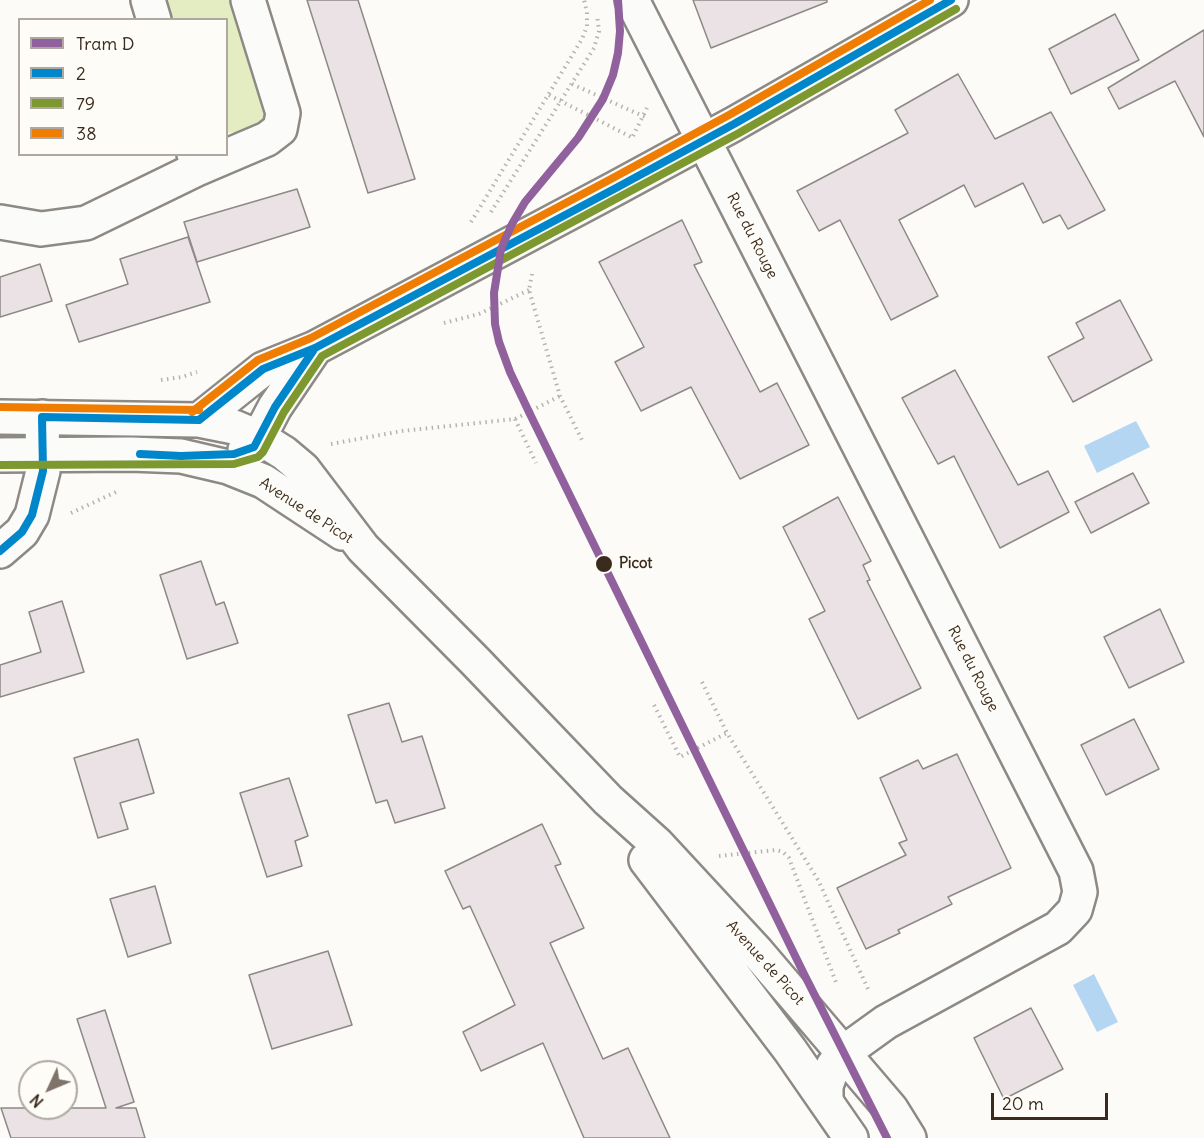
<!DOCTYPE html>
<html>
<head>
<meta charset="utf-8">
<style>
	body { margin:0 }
	#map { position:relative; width:1204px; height:1138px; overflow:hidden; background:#fcfbf8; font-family:Delius,sans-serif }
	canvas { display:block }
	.legend { position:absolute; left:18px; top:18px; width:210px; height:138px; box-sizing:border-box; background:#fdfcf7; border:2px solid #afa8a0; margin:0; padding:8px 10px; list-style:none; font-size:18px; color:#3b2a1e }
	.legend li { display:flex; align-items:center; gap:12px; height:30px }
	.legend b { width:30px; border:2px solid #afa8a0 }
	.north { position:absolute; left:18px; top:1060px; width:60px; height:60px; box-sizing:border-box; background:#fdfcf7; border:2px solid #afa8a0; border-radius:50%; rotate:226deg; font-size:16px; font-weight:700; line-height:24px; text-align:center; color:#3b2a1e }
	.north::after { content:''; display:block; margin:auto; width:21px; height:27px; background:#7f736a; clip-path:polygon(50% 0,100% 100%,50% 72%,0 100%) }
	.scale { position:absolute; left:991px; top:1093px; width:117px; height:27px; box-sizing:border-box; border:3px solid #3b2a1e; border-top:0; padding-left:8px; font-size:18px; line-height:21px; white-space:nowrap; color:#3b2a1e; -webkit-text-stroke:4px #fdfcf7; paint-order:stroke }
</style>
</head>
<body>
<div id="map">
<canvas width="1204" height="1138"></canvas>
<ul class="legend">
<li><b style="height:8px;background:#91619d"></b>Tram D</li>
<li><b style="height:8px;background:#0086cb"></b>2</li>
<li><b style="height:8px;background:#7c982e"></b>79</li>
<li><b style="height:8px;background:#ee7d01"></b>38</li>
</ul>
<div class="north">N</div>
<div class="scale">20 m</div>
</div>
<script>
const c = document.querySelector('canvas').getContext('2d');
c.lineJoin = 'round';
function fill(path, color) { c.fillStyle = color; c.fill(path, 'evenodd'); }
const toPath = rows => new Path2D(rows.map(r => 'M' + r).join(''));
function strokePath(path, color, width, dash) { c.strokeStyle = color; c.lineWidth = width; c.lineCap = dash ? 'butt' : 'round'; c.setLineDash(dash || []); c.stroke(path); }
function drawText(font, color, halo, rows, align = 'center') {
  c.font = font + ' Delius,sans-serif'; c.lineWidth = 4.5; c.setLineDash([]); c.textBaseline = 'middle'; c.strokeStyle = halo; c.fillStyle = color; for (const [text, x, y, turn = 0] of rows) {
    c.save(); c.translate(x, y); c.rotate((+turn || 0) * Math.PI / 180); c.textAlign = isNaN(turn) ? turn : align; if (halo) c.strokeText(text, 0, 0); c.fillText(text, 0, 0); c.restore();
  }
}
fill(toPath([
	[167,0,232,0,266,107,263,118,258,126,246,131,227,133,226,20,173,19]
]), '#e4edc1');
fill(toPath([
	[1136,421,1150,447,1097,473,1084,446],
	[1094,974,1118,1022,1097,1032,1073,985]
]), '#b5d6f3');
const building = toPath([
	[307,0,358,0,415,179,368,193,307,0],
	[693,0,827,0,827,2,711,48,693,0],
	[1115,14,1139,60,1071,94,1049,49,1115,14],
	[1204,30,1204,137,1175,81,1119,109,1108,88,1204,30],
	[958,74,995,139,1051,112,1105,210,1068,229,1060,215,1043,223,1023,183,975,207,964,185,899,220,938,296,891,320,840,220,819,231,797,191,908,133,895,110,958,74],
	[297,189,310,227,197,262,184,222,297,189],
	[682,220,702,262,694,265,760,392,777,383,809,445,740,479,691,387,641,411,615,362,644,347,599,262,682,220],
	[188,237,210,302,79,342,66,305,128,284,120,259,188,237],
	[40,264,52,301,0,317,0,277,40,264],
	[1120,300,1152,360,1073,402,1048,357,1084,338,1076,323,1120,300],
	[955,370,1018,485,1048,471,1069,512,1000,548,954,456,938,464,902,398,955,370],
	[1133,473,1149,503,1091,533,1075,502,1133,473],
	[838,497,871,561,863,565,870,580,867,581,921,688,858,719,809,619,825,611,783,527,838,497],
	[201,561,216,605,224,602,238,643,187,659,160,575,201,561],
	[62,601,84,672,0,697,0,665,41,652,29,612,62,601],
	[1160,609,1184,662,1129,688,1104,637,1160,609],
	[389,703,402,742,422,736,445,808,395,823,387,800,376,803,348,715,389,703],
	[1134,719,1159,769,1106,795,1081,745,1134,719],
	[138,739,154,793,120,803,128,829,98,838,74,758,138,739],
	[957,754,1011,868,948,897,952,904,898,930,900,933,866,949,837,888,906,855,899,843,907,840,880,778,918,760,923,769,957,754],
	[289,778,308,836,295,841,302,866,267,877,240,793,289,778],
	[542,824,561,864,555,866,584,928,550,943,603,1059,628,1048,670,1138,584,1138,543,1043,481,1071,463,1032,515,1005,470,906,463,909,445,871,542,824],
	[155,886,171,943,128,957,110,899,155,886],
	[328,951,352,1025,272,1049,249,975,328,951],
	[1031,1008,1063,1069,1004,1099,974,1038,1031,1008],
	[105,1010,134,1102,116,1108,136,1108,145,1138,11,1138,1,1108,106,1108,77,1019,105,1010]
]);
fill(building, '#ebe2e6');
strokePath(building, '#8d8985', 1.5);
const street = toPath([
	[148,0,154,20],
	[632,0,1076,871,1080,892,1075,910,1058,928,886,1022,843,1053,833,1066,826,1086,826,1101],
	[194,154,199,168,267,139,280,129,283,113,248,0],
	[0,222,41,229,86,223,199,168],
	[0,551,22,532,32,515,43,471,42,417]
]);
const secondary = toPath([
	[0,417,199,420,234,427,260,438,284,453,303,469,363,548,476,662,608,800,657,844,757,952,891,1109,909,1138],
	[199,420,263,369,315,348,616,188,734,124,951,0],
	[245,450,254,447,275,407,315,348],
	[0,455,131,454,181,456,228,467,263,481,342,533],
	[646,860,790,1050,851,1138]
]);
strokePath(street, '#8d8985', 38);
strokePath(secondary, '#8d8985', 38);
strokePath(toPath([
	[572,84,645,117],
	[549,95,633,138],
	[633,136,647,108],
	[491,212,594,48,599,31,597,15],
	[471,222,582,39,587,26,587,12,584,0],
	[532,274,529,290,560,396,582,440],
	[444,323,479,314,529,290],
	[161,380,182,377,197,372],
	[515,419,536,463],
	[331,444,402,431,515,419,560,396],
	[71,513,116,492],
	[702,682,727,733,818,880,868,989],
	[654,705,680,757,727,733],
	[719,856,776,850,783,852,789,858,837,985]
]), '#b6b4b1', 4, [1.5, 4.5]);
strokePath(street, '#fbfbf9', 33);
strokePath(secondary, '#fbfbf9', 33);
strokePath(toPath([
	[140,454,181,456,234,454,254,447,275,407,313,351],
	[0,551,22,532,32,515,43,471,42,417,199,420,263,369,315,348,616,188,734,124,951,0]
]), '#0086cb', 8);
strokePath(toPath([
	[0,465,234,464,258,457,263,452,284,412,322,356,739,133,956,9]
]), '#7c982e', 8);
strokePath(toPath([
	[0,407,199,410],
	[192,412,258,360,311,338,611,179,729,115,930,0]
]), '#ee7d01', 8);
strokePath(toPath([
	[618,0,620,31,618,53,613,75,603,99,578,138,525,202,512,224,501,249,494,293,495,324,499,342,510,372,529,412,804,974,887,1138]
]), '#91619d', 8);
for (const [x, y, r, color] of [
	[604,564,9,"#3b2a1e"]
]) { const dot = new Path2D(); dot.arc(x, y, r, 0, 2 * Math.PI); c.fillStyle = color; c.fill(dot); strokePath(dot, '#fdfcf7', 2); }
drawText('15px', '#3b2a1e', '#fdfcf7', [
	["Rue du Rouge",752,236,63],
	["Avenue de Picot",306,511,33],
	["Rue du Rouge",973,669,63],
	["Avenue de Picot",765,963,48]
]);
drawText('bold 15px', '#3b2a1e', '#fdfcf7', [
	["Picot",619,564]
], 'left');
</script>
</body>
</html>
